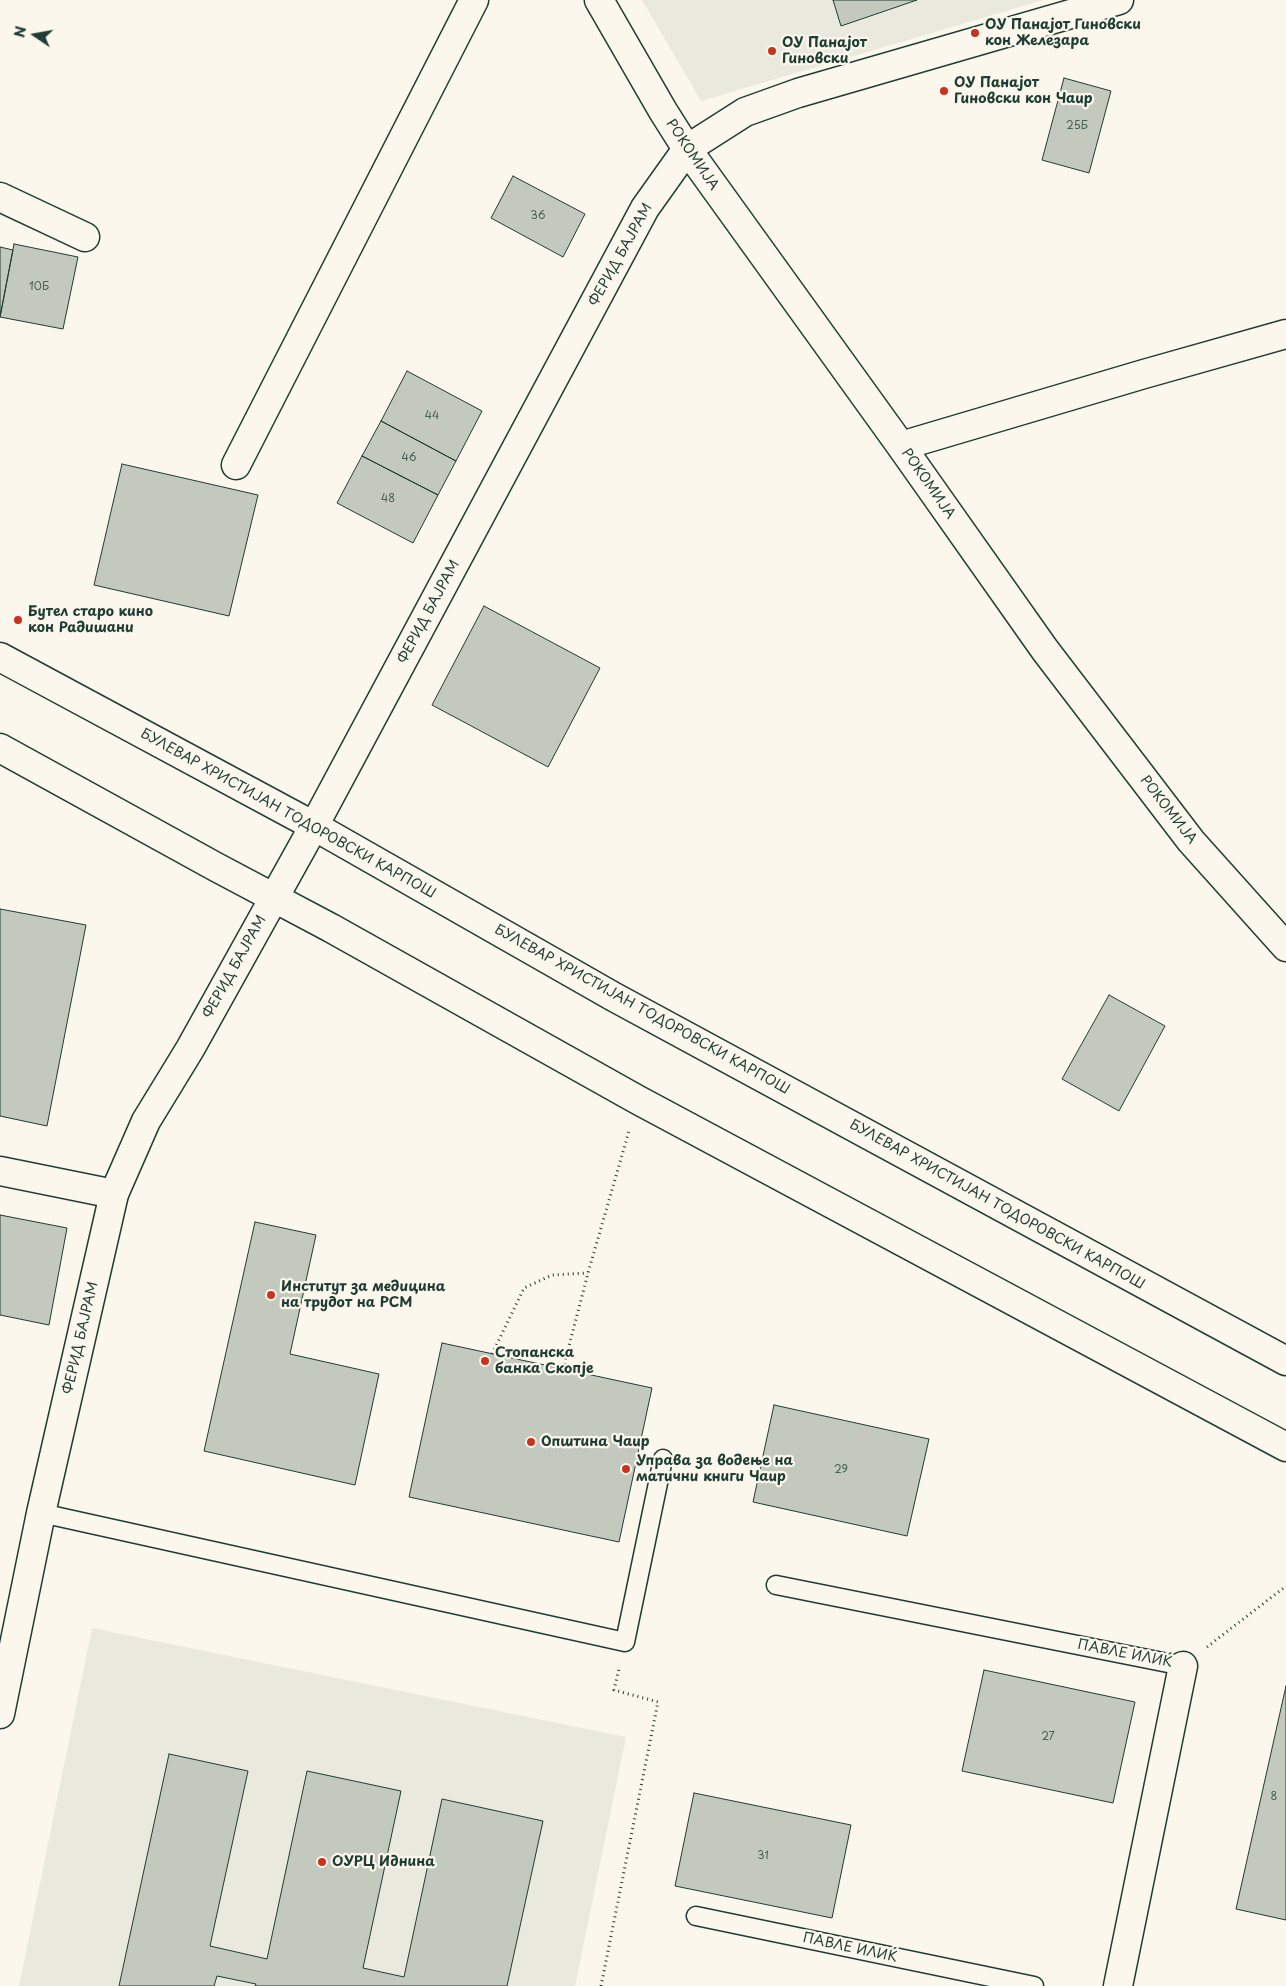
<!DOCTYPE html>
<html>
<head>
<meta charset="utf-8">
<style>
	body { margin:0 }
	#map { position:relative; width:1286px; height:1986px; overflow:hidden; background:#fbf7ec; font-family:"Playpen Sans",sans-serif }
	canvas { display:block }
	.north { position:absolute; left:10px; top:10px; width:50px; height:50px; -webkit-text-stroke:4px #fbf7ec; paint-order:stroke; rotate:282deg; font-size:14px; font-weight:700; line-height:20px; text-align:center; color:#1f3d34 }
	.north::after { content:''; display:block; margin:auto; width:18px; height:22px; background:#1f3d34; clip-path:polygon(50% 0,100% 100%,50% 72%,0 100%) }
</style>
</head>
<body>
<div id="map">
<canvas width="1286" height="1986"></canvas>
<div class="north">N</div>
</div>
<script>
const c = document.querySelector('canvas').getContext('2d');
c.lineJoin = 'round';
function fill(path, color) { c.fillStyle = color; c.fill(path, 'evenodd'); }
const toPath = rows => new Path2D(rows.map(r => 'M' + r).join(''));
function strokePath(path, color, width, dash) { c.strokeStyle = color; c.lineWidth = width; c.lineCap = dash ? 'butt' : 'round'; c.setLineDash(dash || []); c.stroke(path); }
function drawText(font, color, halo, rows, align = 'center') {
  c.font = font + ' "Playpen Sans",sans-serif'; c.lineWidth = 4.5; c.setLineDash([]); c.textBaseline = 'middle'; c.strokeStyle = halo; c.fillStyle = color; for (const [text, x, y, turn = 0] of rows) {
    c.save(); c.translate(x, y); c.rotate((+turn || 0) * Math.PI / 180); c.textAlign = isNaN(turn) ? turn : align; if (halo) c.strokeText(text, 0, 0); c.fillText(text, 0, 0); c.restore();
  }
}
fill(toPath([
	[642,0,1044,0,701,101],
	[92,1628,626,1737,575,1986,19,1986]
]), '#eae9de');
const building = toPath([
	[833,0,917,0,841,26,833,0],
	[1064,78,1111,91,1089,173,1042,160,1064,78],
	[513,176,585,214,563,257,491,218,513,176],
	[14,244,78,257,63,329,0,317,14,244],
	[0,247,13,250,0,317,0,247],
	[407,371,482,411,456,461,381,421,407,371],
	[381,421,456,461,438,495,362,456,381,421],
	[362,456,438,495,413,543,337,503,362,456],
	[122,464,258,495,229,616,94,585,122,464],
	[484,606,600,668,548,767,432,705,484,606],
	[0,909,86,925,47,1126,0,1116,0,909],
	[1109,995,1165,1026,1119,1111,1062,1079,1109,995],
	[0,1215,67,1228,49,1325,0,1315,0,1215],
	[255,1222,316,1235,290,1354,379,1374,355,1485,204,1451,255,1222],
	[442,1343,652,1388,619,1542,409,1497,442,1343],
	[774,1405,929,1439,907,1536,753,1502,774,1405],
	[984,1670,1135,1702,1113,1803,962,1771,984,1670],
	[1286,1686,1286,1920,1236,1909,1286,1686],
	[169,1754,248,1771,210,1946,267,1959,307,1771,401,1791,363,1968,404,1977,442,1799,543,1821,507,1986,255,1986,256,1984,217,1976,214,1986,119,1986,169,1754],
	[694,1793,851,1825,832,1918,675,1886,694,1793]
]);
fill(building, '#c4c9be');
strokePath(building, '#1f3d34', 1);
const service = toPath([
	[41,1513,625,1642,663,1459],
	[776,1585,1183,1666],
	[696,1916,1034,1986]
]);
const minor = toPath([
	[599,0,663,111,687,149,901,446,1045,650,1191,841,1286,947],
	[0,197,85,237],
	[901,446,1144,374,1286,334],
	[236,465,474,0],
	[0,1171,114,1194],
	[1118,1986,1183,1666]
]);
const tertiary = toPath([
	[0,657,314,826,614,997,1286,1361],
	[0,748,216,867,331,928,638,1100,1286,1447],
	[0,1714,41,1513,114,1194,146,1121,190,1049,314,826,645,208,687,149,745,112,798,93,1119,0]
]);
strokePath(service, '#1f3d34', 21);
strokePath(minor, '#1f3d34', 31);
strokePath(tertiary, '#1f3d34', 31);
strokePath(toPath([
	[492,1354,524,1288,552,1275,588,1273],
	[563,1369,588,1273,629,1131],
	[1207,1647,1286,1586],
	[601,1986,658,1702,614,1690,619,1669]
]), '#1f3d34', 3, [1, 4]);
strokePath(service, '#fbf7ec', 18);
strokePath(minor, '#fbf7ec', 28);
strokePath(tertiary, '#fbf7ec', 28);
for (const [x, y, r, color] of [
	[975,33,5,"#c8321e"],
	[772,51,5,"#c8321e"],
	[944,91,5,"#c8321e"],
	[18,620,5,"#c8321e"],
	[271,1295,5,"#c8321e"],
	[485,1361,5,"#c8321e"],
	[531,1442,5,"#c8321e"],
	[626,1469,5,"#c8321e"],
	[322,1862,5,"#c8321e"]
]) { const dot = new Path2D(); dot.arc(x, y, r, 0, 2 * Math.PI); c.fillStyle = color; c.fill(dot); strokePath(dot, '#fbf7ec', 2); }
drawText('11px', '#486056', null, [
	["25Б",1077,126],
	["36",538,216],
	["10Б",39,287],
	["44",432,416],
	["46",409,458],
	["48",388,499],
	["29",841,1470],
	["27",1048,1737],
	["8",1274,1797],
	["31",763,1856]
]);
drawText('bold 14px', '#1f3d34', '#fbf7ec', [
	["ОУ Панајот Гиновски",985,25],
	["кон Железара",985,41],
	["ОУ Панајот",782,43],
	["Гиновски",782,59],
	["ОУ Панајот",954,83],
	["Гиновски кон Чаир",954,99],
	["Бутел старо кино",28,612],
	["кон Радишани",28,628],
	["Институт за медицина",281,1287],
	["на трудот на РСМ",281,1303],
	["Стопанска",495,1353],
	["банка Скопје",495,1369],
	["Општина Чаир",541,1442],
	["Управа за водење на",636,1461],
	["матични книги Чаир",636,1477],
	["ОУРЦ Иднина",332,1862]
], 'left');
drawText('14px', '#1f3d34', '#fbf7ec', [
	["РОКОМИЈА",692,155,56],
	["ФЕРИД БАЈРАМ",621,255,-61],
	["РОКОМИЈА",928,484,55],
	["ФЕРИД БАЈРАМ",429,612,-62],
	["РОКОМИЈА",1168,810,52],
	["БУЛЕВАР ХРИСТИЈАН ТОДОРОВСКИ КАРПОШ",288,814,29],
	["ФЕРИД БАЈРАМ",235,967,-61],
	["БУЛЕВАР ХРИСТИЈАН ТОДОРОВСКИ КАРПОШ",642,1010,29],
	["БУЛЕВАР ХРИСТИЈАН ТОДОРОВСКИ КАРПОШ",997,1205,29],
	["ФЕРИД БАЈРАМ",81,1338,-77],
	["ПАВЛЕ ИЛИЌ",1125,1654,11],
	["ПАВЛЕ ИЛИЌ",850,1948,12]
]);
</script>
</body>
</html>
